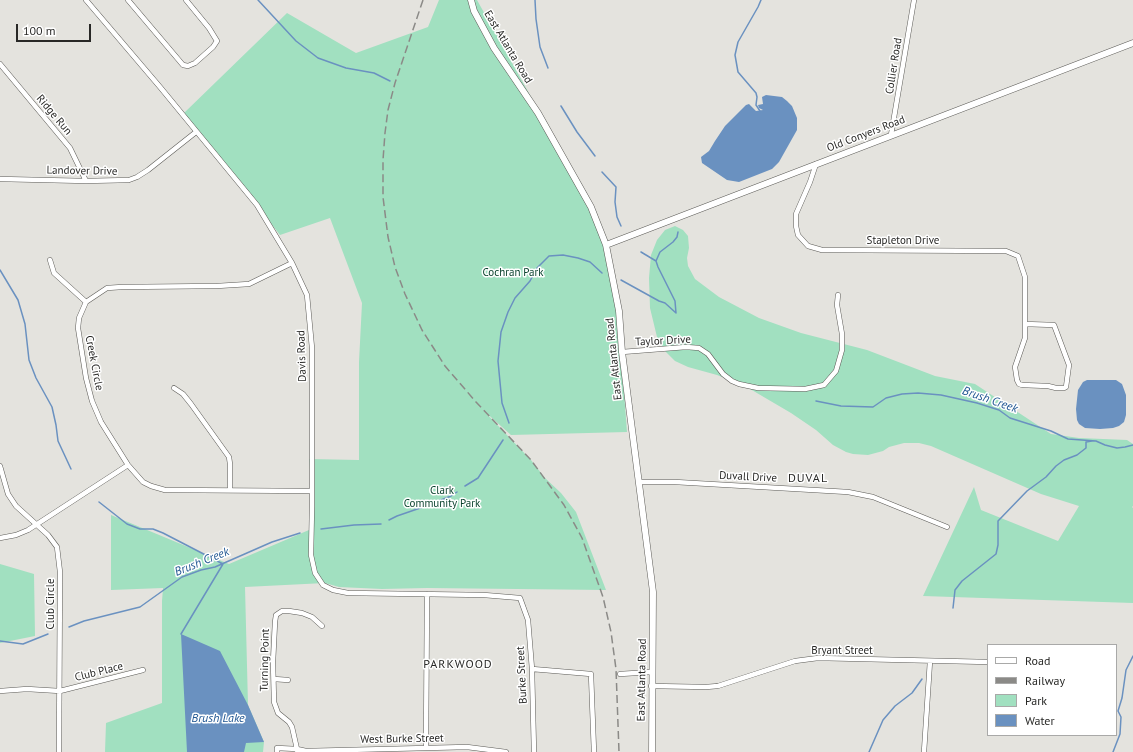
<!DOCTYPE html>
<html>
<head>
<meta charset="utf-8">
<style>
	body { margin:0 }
	#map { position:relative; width:1133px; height:752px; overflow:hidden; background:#e4e3de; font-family:"PT Sans",sans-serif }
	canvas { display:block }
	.legend { position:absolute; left:987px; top:644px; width:130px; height:92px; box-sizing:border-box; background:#fff; border:1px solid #a9a9a8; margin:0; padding:5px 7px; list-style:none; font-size:12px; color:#282826 }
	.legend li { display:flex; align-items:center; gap:8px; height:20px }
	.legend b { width:20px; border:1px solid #a9a9a8 }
	.scale { position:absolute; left:16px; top:24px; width:75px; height:18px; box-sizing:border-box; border:2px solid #282826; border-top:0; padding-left:5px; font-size:12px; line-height:14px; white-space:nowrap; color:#282826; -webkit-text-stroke:3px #fff; paint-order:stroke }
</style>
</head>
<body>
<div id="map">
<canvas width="1133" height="752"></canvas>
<ul class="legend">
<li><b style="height:5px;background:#fff"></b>Road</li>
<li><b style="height:5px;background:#8b8a87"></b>Railway</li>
<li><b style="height:11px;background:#a1e0c0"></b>Park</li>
<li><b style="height:11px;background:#6a91c0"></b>Water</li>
</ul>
<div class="scale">100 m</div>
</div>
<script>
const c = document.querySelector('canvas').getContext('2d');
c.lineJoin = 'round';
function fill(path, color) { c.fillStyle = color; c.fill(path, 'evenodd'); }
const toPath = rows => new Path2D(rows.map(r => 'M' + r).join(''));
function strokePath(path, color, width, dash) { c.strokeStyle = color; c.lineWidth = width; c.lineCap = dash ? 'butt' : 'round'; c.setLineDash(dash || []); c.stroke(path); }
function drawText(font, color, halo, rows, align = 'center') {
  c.font = font + ' "PT Sans",sans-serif'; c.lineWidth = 3; c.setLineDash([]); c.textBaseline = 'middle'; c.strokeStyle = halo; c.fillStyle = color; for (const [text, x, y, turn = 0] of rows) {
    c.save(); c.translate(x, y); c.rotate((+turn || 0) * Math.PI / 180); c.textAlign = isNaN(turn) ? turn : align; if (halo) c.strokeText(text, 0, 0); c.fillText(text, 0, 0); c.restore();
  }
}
fill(toPath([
	[439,0,477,0,589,201,609,244,617,297,627,432,511,435,483,410,531,460,545,478,561,493,576,512,606,590,427,588,382,589,339,587,325,583,245,587,248,705,264,742,263,752,105,752,106,723,162,703,162,601,163,588,111,590,111,515,229,564,309,530,309,557,316,569,311,555,312,491,309,459,359,460,359,362,362,303,330,218,280,235,184,113,287,13,356,53,428,27],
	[675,226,683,230,688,236,689,248,687,258,688,266,695,279,719,297,759,318,801,333,867,350,935,376,975,384,1051,434,1079,438,1127,440,1133,444,1133,506,1132,507,1133,508,1133,603,923,596,974,487,981,510,1058,541,1079,506,1041,494,931,446,919,443,904,443,889,447,883,451,868,455,853,454,846,452,833,445,816,430,791,413,745,386,717,375,688,367,675,361,664,350,657,337,650,308,649,278,651,255,657,240,665,230],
	[0,564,34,574,35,636,0,643]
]), '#a1e0c0');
fill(toPath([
	[766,95,782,97,787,101,792,106,797,118,797,130,779,162,772,169,739,182,727,180,702,163,701,157,709,151,715,141,725,126,746,105,749,104,756,111,763,110,759,108,758,105,763,104,762,97],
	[1087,380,1116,380,1122,384,1126,395,1126,415,1124,422,1119,426,1113,428,1100,429,1085,428,1079,424,1077,420,1076,409,1078,390,1083,382],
	[181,634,220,651,248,705,264,742,246,743,244,752,187,752]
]), '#6a91c0');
strokePath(toPath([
	[258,0,296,41,318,58,346,68,374,73,390,81],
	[535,0,536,19,540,47,548,68],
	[561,106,577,132,595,156],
	[760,111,756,105,757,97,756,93,738,72,735,55,738,42,758,7,761,0],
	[602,172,616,187,615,202,617,217,621,226],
	[641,252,656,261],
	[0,270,18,300,25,324,29,360,36,378,52,407,56,425,58,441,71,469],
	[621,280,659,301,665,303,676,313],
	[676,313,675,301,658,267,656,261,660,252,673,242,677,237,678,232],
	[816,401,841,406,873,407,886,398,902,394,918,393,941,395,977,403,999,410,1010,418,1051,431,1068,439,1096,441,1105,445,1117,448,1125,447,1133,445],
	[509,423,502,403,498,361,501,332,508,312,515,298,530,281,537,268,549,256,563,255,578,258,590,262,602,273],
	[465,486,478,478,503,440],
	[99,502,127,524,140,529,153,529,163,533,223,564],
	[389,520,397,516,426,506,451,496,457,492],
	[321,529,354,525,381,524],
	[953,608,955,590,962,581,996,554,998,545,998,521,1027,491,1046,477,1056,466,1064,460,1077,455,1086,448,1086,442,1092,441],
	[69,627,84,621,140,607,182,577,201,570,215,567,272,542,300,533],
	[181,634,223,564],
	[0,641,23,644,48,634],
	[869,752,883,720,895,706,912,693,922,679],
	[1113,752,1120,734,1121,717,1118,711,1122,698,1126,670,1133,656]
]), '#6a91c0', 1.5);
const street = toPath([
	[86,0,160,87,257,205,292,263,307,295,312,348,312,507,311,555,315,573,323,585,333,590,348,593,484,595,520,598,528,620,532,669,534,752],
	[128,0,183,65,188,66,195,63,213,47,217,41,209,28,186,0],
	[0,64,70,148,86,181],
	[891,135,914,0],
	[816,164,810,182,796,214,796,226,798,235,808,246,822,250,1006,251,1018,256,1025,277,1025,338,1015,367,1017,380,1019,384,1022,385,1048,386,1056,388,1064,388,1066,387,1069,365,1054,325,1025,324],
	[0,179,86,181,129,180,137,177,148,170,196,132],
	[50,260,54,273,86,302],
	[292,263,249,284,217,286,122,287,107,288,86,302,79,318,78,328,86,378,92,401,101,422,128,465,143,482,151,486,165,490,312,491],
	[622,352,686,347,699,348,708,354,723,374,732,381,739,384,758,388,805,389,824,385,836,371,842,350,842,334,837,305,838,295],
	[174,388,183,394,191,404,229,457,230,464,230,490],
	[0,466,8,494,16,506,48,535,57,547,60,572,59,752],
	[639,482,675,482,848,492,873,497,947,527],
	[0,538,16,535,28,530,128,465],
	[532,669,591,674,594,752],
	[620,674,652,672],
	[274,679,288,680],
	[651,686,706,687,718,686,795,661,818,658,988,662],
	[0,691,27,689,60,691,143,670],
	[426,747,427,594],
	[277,752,277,748,297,749,306,751,467,747,506,752],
	[297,752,297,749,292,727,289,722,278,713,274,702,273,662,275,622,276,615,282,611,289,611,302,613,312,617,322,626],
	[924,752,930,661]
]);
const secondary = toPath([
	[471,0,474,11,494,48,538,113,591,207,606,245,619,311,622,352,653,592,652,752],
	[606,245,1133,43]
]);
strokePath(street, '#5b5a56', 5.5);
strokePath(secondary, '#5b5a56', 7);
strokePath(street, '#fff', 4.5);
strokePath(secondary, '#fff', 6);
strokePath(toPath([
	[423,0,395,83,388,110,385,133,383,160,383,197,388,237,395,267,405,294,422,330,445,366,476,402,531,460,564,505,582,538,603,597,611,632,616,669,619,752]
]), '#8b8a87', 1.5, [8, 4]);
drawText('11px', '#282826', '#fff', [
	["East Atlanta Road",508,47,59],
	["Collier Road",894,66,-81],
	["Ridge Run",54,115,50],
	["Old Conyers Road",866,134,-21],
	["Landover Drive",82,171,1],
	["Stapleton Drive",903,241],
	["Taylor Drive",663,341,-3],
	["Davis Road",302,356,-92],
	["East Atlanta Road",614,359,-96],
	["Creek Circle",94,363,79],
	["Duvall Drive",748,477,3],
	["Club Circle",51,604,-90],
	["Bryant Street",842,651],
	["Turning Point",265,660,-89],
	["Club Place",99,672,-14],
	["Burke Street",522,675,-93],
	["East Atlanta Road",642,680,-89],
	["West Burke Street",402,739,-1]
]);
drawText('11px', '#053e29', '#fff', [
	["Cochran Park",513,273],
	["Clark",442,491],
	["Community Park",442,504]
]);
drawText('italic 12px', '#205692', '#fff', [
	["Brush Creek",990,400,19],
	["Brush Creek",202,562,-22],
	["Brush Lake",218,719]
]);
c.letterSpacing = '1px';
drawText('12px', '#282826', '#fff', [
	["DUVAL",808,479],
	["PARKWOOD",458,665]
]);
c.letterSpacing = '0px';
</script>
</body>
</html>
